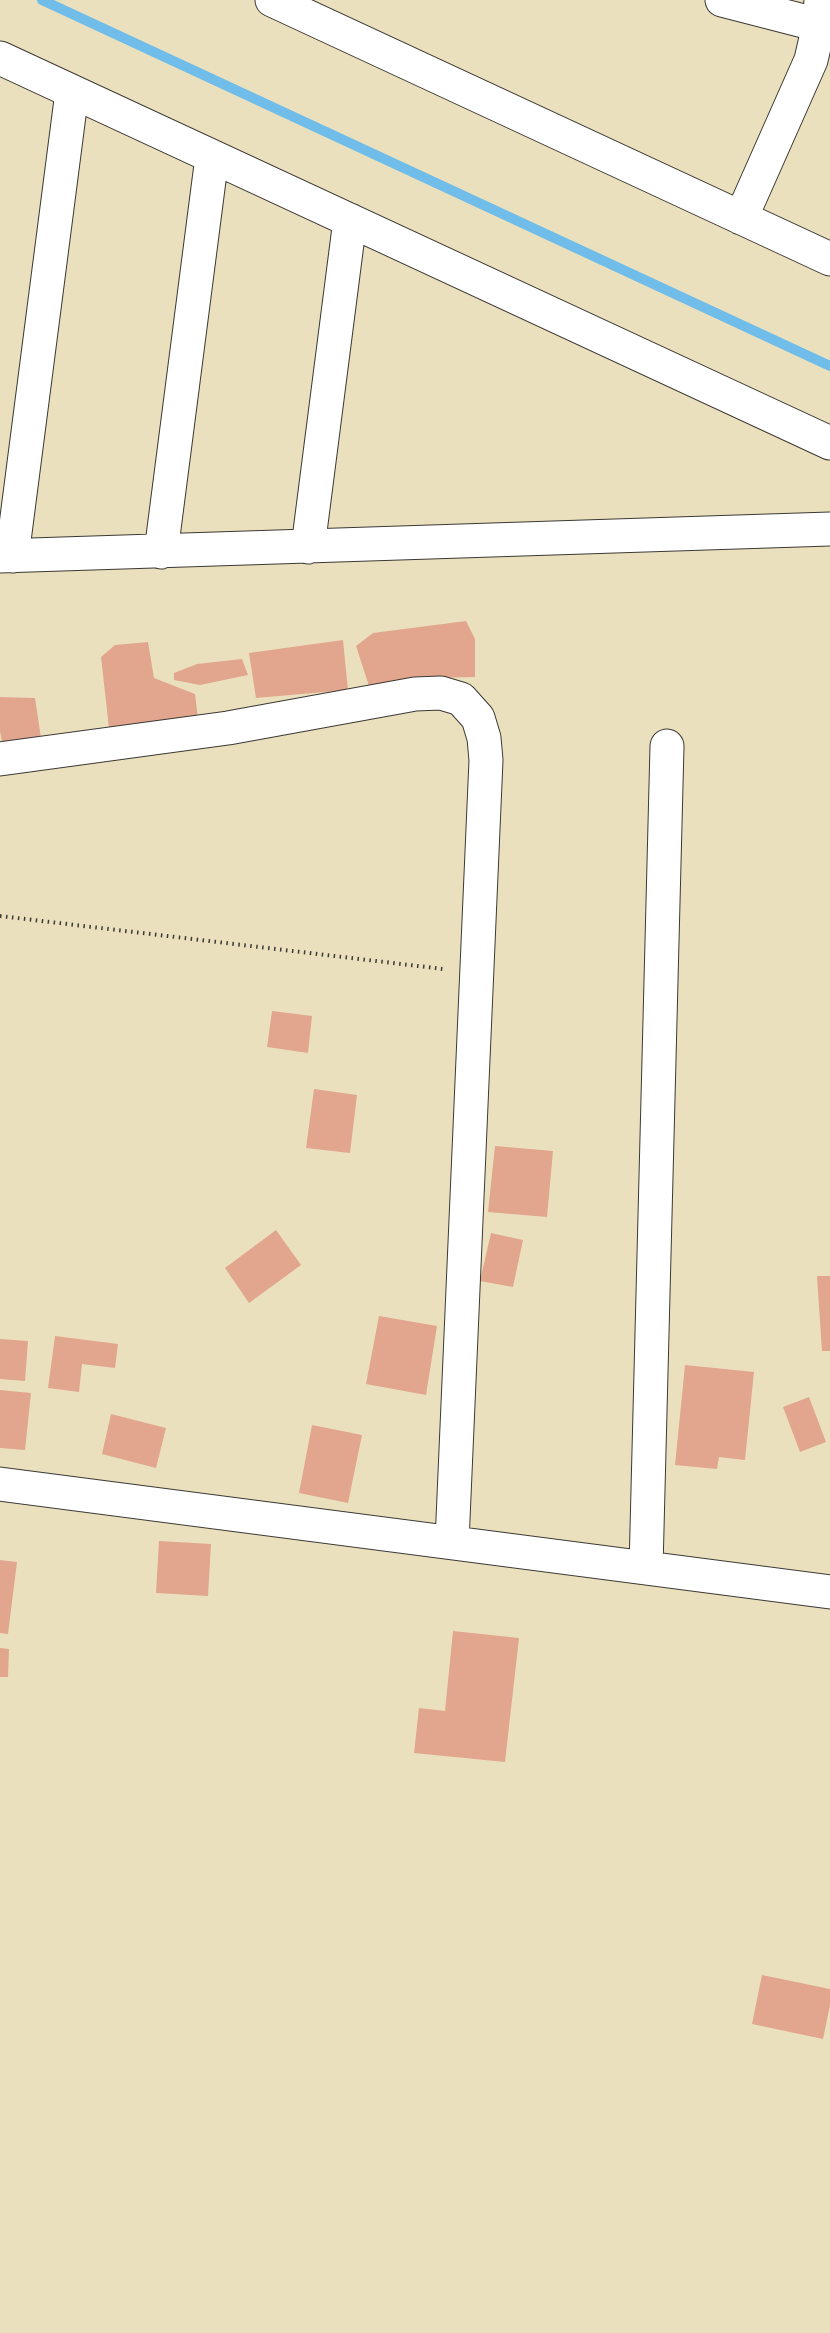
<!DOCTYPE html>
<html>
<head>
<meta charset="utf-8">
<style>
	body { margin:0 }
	canvas { display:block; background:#ebe0bd }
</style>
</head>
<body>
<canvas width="830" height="2333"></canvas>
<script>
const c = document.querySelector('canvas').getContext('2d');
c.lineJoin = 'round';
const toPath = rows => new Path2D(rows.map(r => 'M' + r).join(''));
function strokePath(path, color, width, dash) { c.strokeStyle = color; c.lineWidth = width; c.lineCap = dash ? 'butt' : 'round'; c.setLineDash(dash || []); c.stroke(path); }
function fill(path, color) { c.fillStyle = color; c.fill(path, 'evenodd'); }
strokePath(toPath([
	[42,0,830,366]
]), '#70bdea', 10);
fill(toPath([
	[466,621,475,639,475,677,432,678,369,686,356,646,373,633],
	[343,640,348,690,256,698,249,653],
	[148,642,154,678,195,694,198,718,110,737,101,657,115,645],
	[242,659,248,675,200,685,174,680,174,673,197,664],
	[0,697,35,698,41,738,3,747,0,731],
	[272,1011,312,1016,308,1053,267,1047],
	[314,1089,357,1095,350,1153,306,1148],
	[495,1146,553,1151,547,1217,488,1212],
	[276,1230,301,1265,249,1303,225,1268],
	[491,1233,523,1240,513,1287,480,1281],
	[817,1276,830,1276,830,1351,822,1351],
	[379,1316,437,1326,426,1395,366,1384],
	[55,1336,118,1344,115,1368,82,1364,79,1392,48,1388],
	[0,1339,28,1341,25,1381,0,1379],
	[685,1365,754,1372,745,1460,719,1457,717,1469,675,1465],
	[0,1390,31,1393,25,1450,0,1448],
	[809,1397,826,1442,800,1452,783,1407],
	[111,1414,166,1428,156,1468,102,1454],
	[312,1425,362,1435,348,1503,299,1493],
	[159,1541,211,1544,208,1596,156,1593],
	[0,1560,17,1562,8,1634,0,1633],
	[453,1631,519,1638,505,1762,414,1753,419,1708,445,1711],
	[0,1648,9,1649,8,1677,0,1677],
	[762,1975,830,1989,830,2005,823,2039,752,2024]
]), '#e1a68d');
const minor = toPath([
	[272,0,830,259],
	[722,0,819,25],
	[0,58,830,443],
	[741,218,811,60,819,25,821,0],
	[308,547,350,220],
	[161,552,212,157],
	[0,556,830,529],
	[12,556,72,92],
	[0,759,228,728,415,694,441,693,461,699,478,718,484,738,486,760,452,1542],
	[0,1484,830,1592],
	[646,1568,667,746]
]);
strokePath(minor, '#3b3934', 35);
strokePath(toPath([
	[0,916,443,969]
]), '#3b3934', 4, [1.5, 4.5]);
strokePath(minor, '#fff', 33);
</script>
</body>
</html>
